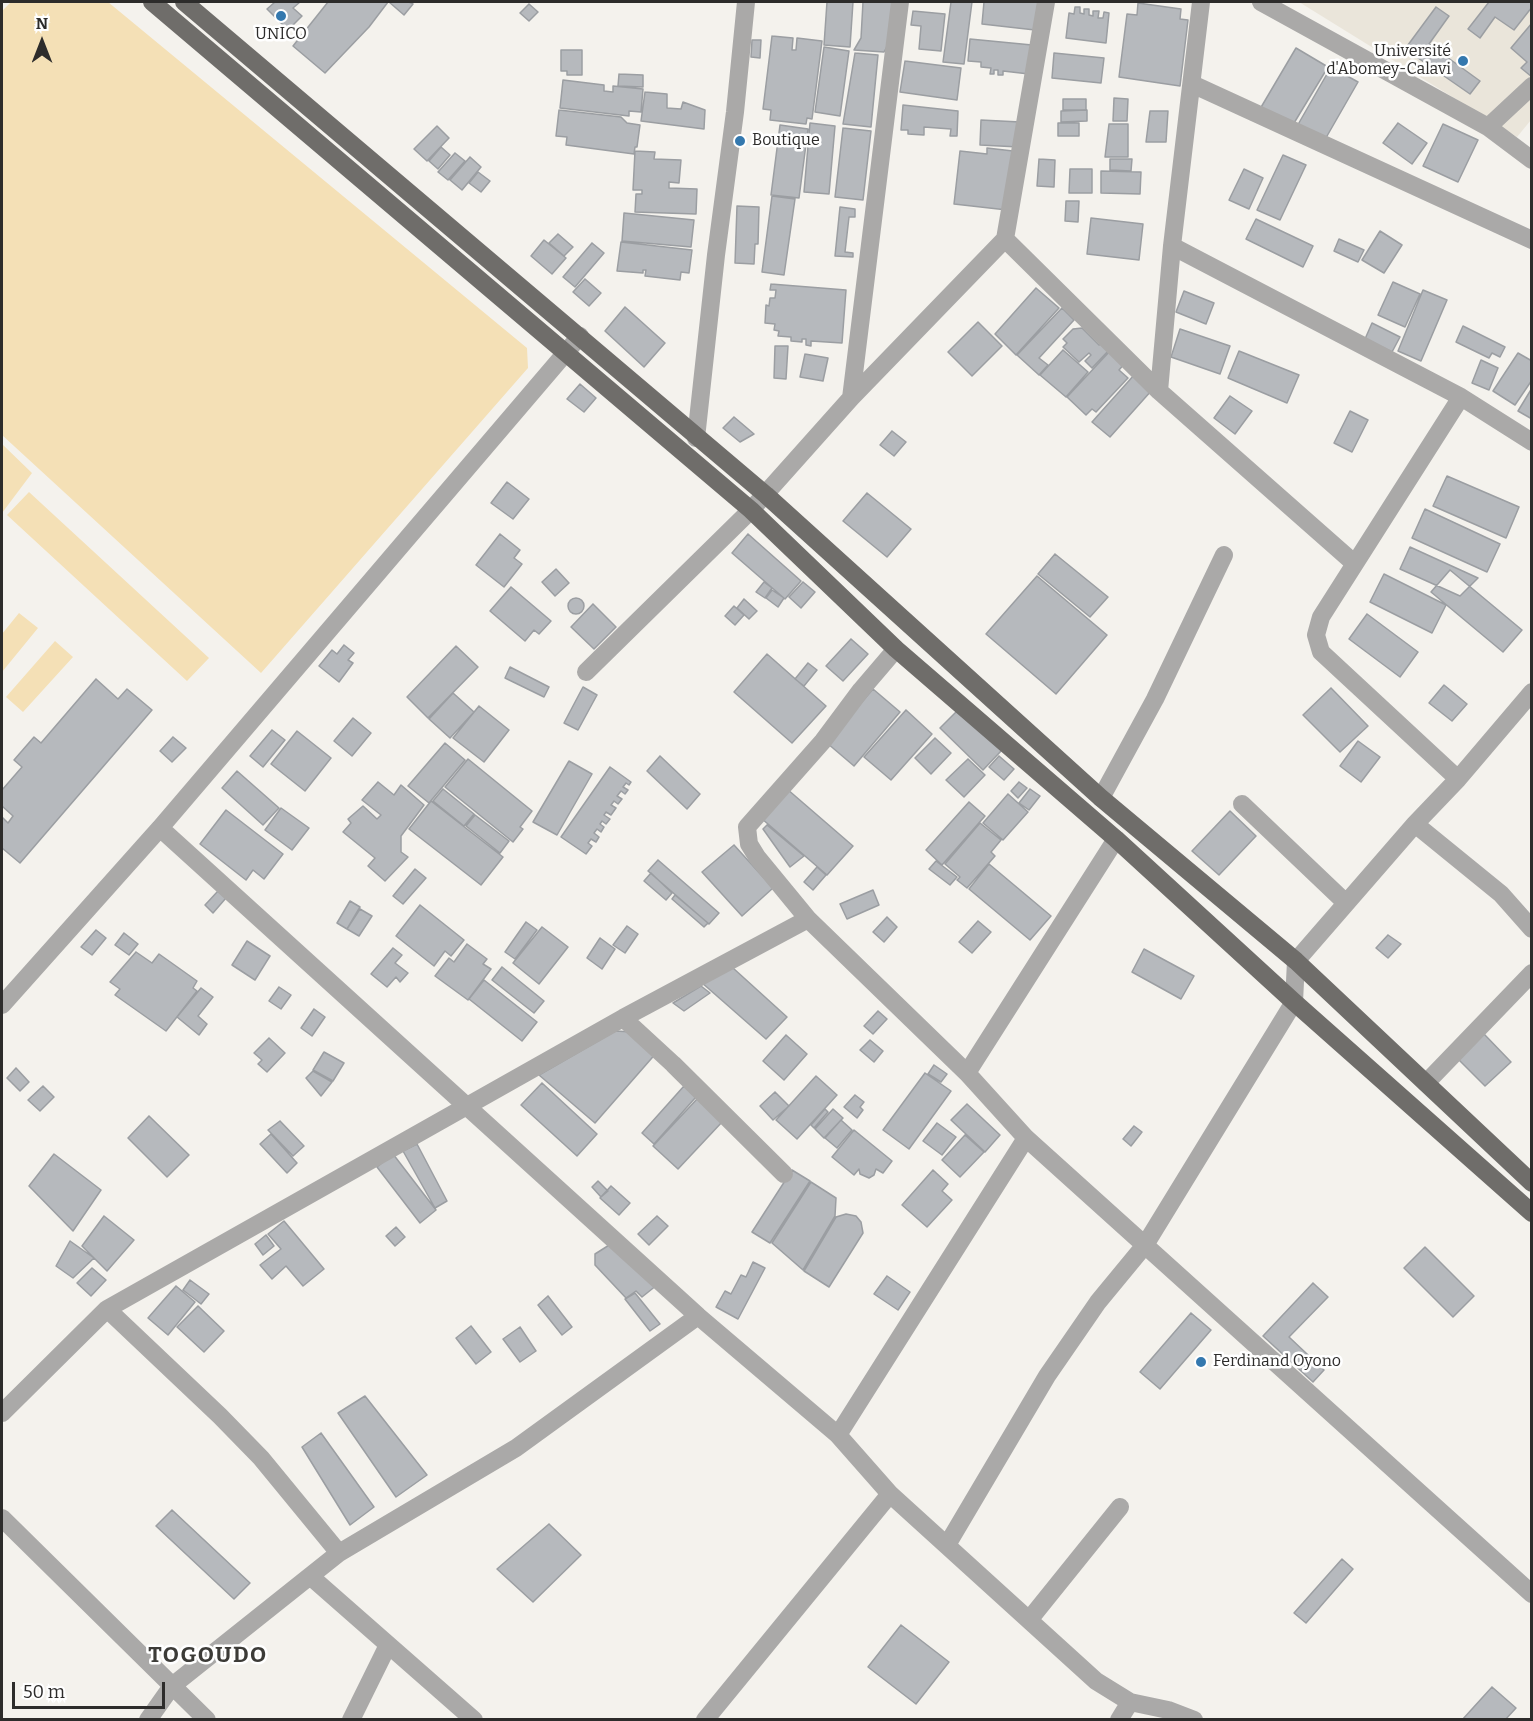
<!DOCTYPE html>
<html>
<head>
<meta charset="utf-8">
<style>
	body { margin:0 }
	#map { position:relative; width:1533px; height:1721px; overflow:hidden; background:#f4f2ed; font-family:Bitter,serif }
	canvas { display:block }
	.frame { position:absolute; inset:0; border:3px solid #2d2c2b; pointer-events:none }
	.north { position:absolute; left:12px; top:12px; width:60px; height:60px; -webkit-text-stroke:4px #fff; paint-order:stroke; rotate:0deg; font-size:16px; font-weight:700; line-height:24px; text-align:center; color:#2d2c2b }
	.north::after { content:''; display:block; margin:auto; width:21px; height:27px; background:#2d2c2b; clip-path:polygon(50% 0,100% 100%,50% 72%,0 100%) }
	.scale { position:absolute; left:12px; top:1682px; width:153px; height:27px; box-sizing:border-box; border:3px solid #2d2c2b; border-top:0; padding-left:8px; font-size:18px; line-height:21px; white-space:nowrap; color:#2d2c2b; -webkit-text-stroke:4px #fff; paint-order:stroke }
</style>
</head>
<body>
<div id="map">
<canvas width="1533" height="1721"></canvas>
<div class="frame"></div>
<div class="north">N</div>
<div class="scale">50 m</div>
</div>
<script>
const c = document.querySelector('canvas').getContext('2d');
c.lineJoin = 'round';
function fill(path, color) { c.fillStyle = color; c.fill(path, 'evenodd'); }
const toPath = rows => new Path2D(rows.map(r => 'M' + r).join(''));
function strokePath(path, color, width, dash) { c.strokeStyle = color; c.lineWidth = width; c.lineCap = dash ? 'butt' : 'round'; c.setLineDash(dash || []); c.stroke(path); }
function drawText(font, color, halo, rows, align = 'center') {
  c.font = font + ' Bitter,serif'; c.lineWidth = 5; c.setLineDash([]); c.textBaseline = 'middle'; c.strokeStyle = halo; c.fillStyle = color; for (const [text, x, y, turn = 0] of rows) {
    c.save(); c.translate(x, y); c.rotate((+turn || 0) * Math.PI / 180); c.textAlign = isNaN(turn) ? turn : align; if (halo) c.strokeText(text, 0, 0); c.fillText(text, 0, 0); c.restore();
  }
}
fill(toPath([
	[1299,2,1531,2,1531,120,1517,137]
]), '#eae5da');
fill(toPath([
	[11,2,108,2,527,348,528,368,261,673,2,435,2,11],
	[2,444,32,473,2,513],
	[29,492,209,658,187,681,7,515],
	[19,613,38,628,2,672,2,634],
	[55,641,73,657,23,712,6,697]
]), '#f4e0b6');
const building = toPath([
	[275,2,300,2,293,8,302,16,288,30,267,9,275,2],
	[328,2,388,2,369,27,325,73,293,46,328,2],
	[389,2,409,2,413,4,404,15,389,2],
	[827,2,853,2,850,47,824,45,827,2],
	[863,2,892,2,890,41,884,52,854,50,861,38,863,2],
	[946,2,972,2,964,64,943,62,951,2,946,2],
	[984,2,1038,2,1035,30,982,24,984,2],
	[1489,2,1532,2,1532,7,1514,30,1495,17,1480,38,1468,29,1489,2],
	[1138,3,1181,9,1180,19,1188,20,1180,86,1119,77,1127,14,1137,15,1138,3],
	[529,4,538,12,529,21,520,13,529,4],
	[1075,7,1080,7,1080,13,1084,14,1084,9,1089,9,1089,15,1093,16,1093,11,1099,11,1098,18,1103,18,1104,12,1109,13,1106,43,1066,38,1069,13,1074,14,1075,7],
	[1436,7,1449,16,1429,44,1480,81,1470,94,1405,49,1436,7],
	[913,11,945,14,941,51,919,49,921,26,911,25,913,11],
	[1532,23,1532,77,1521,68,1527,62,1511,48,1532,23],
	[772,36,793,38,792,50,796,50,797,38,822,41,812,119,807,118,806,124,770,120,771,110,763,109,772,36],
	[970,39,1032,45,1029,74,1003,71,1003,75,998,75,998,70,994,70,994,74,990,74,991,68,981,67,981,62,968,61,970,39],
	[752,40,761,40,760,58,751,57,752,40],
	[824,47,849,51,840,116,815,112,824,47],
	[1296,48,1328,67,1291,128,1260,109,1296,48],
	[561,50,582,50,582,75,567,75,567,71,561,71,561,50],
	[855,53,878,55,871,127,843,124,855,53],
	[1054,53,1104,58,1101,83,1052,78,1054,53],
	[905,61,961,68,957,100,900,92,905,61],
	[1331,67,1358,82,1323,143,1296,128,1331,67],
	[619,74,643,75,643,87,618,86,619,74],
	[563,80,604,85,604,91,613,92,613,86,643,89,641,112,629,111,629,116,560,108,563,80],
	[645,92,667,94,667,108,681,109,683,102,705,110,704,129,641,121,645,92],
	[1114,98,1128,99,1127,121,1113,121,1114,98],
	[1063,99,1086,99,1086,110,1063,110,1063,99],
	[903,105,958,111,957,136,950,136,951,129,924,127,924,135,908,134,908,130,901,130,903,105],
	[559,110,621,117,627,123,640,125,637,147,635,147,634,154,566,145,567,137,556,136,559,110],
	[1087,110,1087,121,1061,122,1061,111,1087,110],
	[1150,111,1168,111,1166,142,1146,142,1150,111],
	[981,120,1020,122,1019,147,980,145,981,120],
	[810,123,835,126,829,194,804,192,810,123],
	[1058,123,1079,123,1079,136,1058,136,1058,123],
	[1398,123,1427,143,1412,164,1383,143,1398,123],
	[1109,124,1128,124,1128,157,1105,157,1109,124],
	[1443,124,1478,140,1458,182,1423,166,1443,124],
	[780,125,808,129,799,198,771,195,780,125],
	[437,126,449,138,427,161,414,149,437,126],
	[843,128,871,131,863,200,835,197,843,128],
	[441,147,450,155,438,169,429,161,441,147],
	[987,148,1013,151,1007,210,954,204,960,151,987,154,987,148],
	[635,151,655,152,654,159,681,160,679,183,669,182,669,188,697,189,696,214,635,212,636,194,642,194,642,190,633,190,635,151],
	[455,153,465,161,448,180,438,172,455,153],
	[1283,155,1306,165,1280,220,1257,210,1283,155],
	[470,157,481,167,462,190,450,180,470,157],
	[1039,159,1055,160,1054,187,1037,186,1039,159],
	[1110,159,1132,159,1131,171,1110,170,1110,159],
	[1070,169,1092,169,1092,193,1069,193,1070,169],
	[1244,169,1263,178,1249,209,1229,200,1244,169],
	[1101,171,1141,172,1140,194,1101,193,1101,171],
	[478,172,490,181,481,192,469,183,478,172],
	[772,196,795,199,784,275,762,272,772,196],
	[1066,201,1079,201,1078,222,1065,221,1066,201],
	[737,206,759,207,758,244,755,244,754,264,735,263,737,206],
	[840,207,855,209,855,217,849,217,845,252,853,253,853,257,835,256,840,207],
	[624,213,694,220,691,247,622,241,624,213],
	[1091,218,1143,224,1139,260,1087,254,1091,218],
	[1256,219,1313,246,1303,267,1246,239,1256,219],
	[1380,231,1402,245,1384,273,1362,260,1380,231],
	[558,234,573,247,564,256,549,243,558,234],
	[1339,239,1364,250,1358,262,1334,251,1339,239],
	[544,240,566,258,552,274,531,256,544,240],
	[621,242,692,250,689,273,681,272,680,280,645,276,646,270,643,270,643,273,617,271,621,242],
	[592,243,604,253,575,287,563,277,592,243],
	[585,279,601,293,589,306,573,292,585,279],
	[1393,282,1420,294,1405,327,1378,315,1393,282],
	[771,284,846,290,842,343,811,341,811,346,806,345,806,339,802,339,802,342,791,341,791,337,778,336,779,331,774,330,775,324,765,323,766,305,769,306,770,298,775,298,776,290,770,290,771,284],
	[1036,288,1059,308,1016,355,995,334,1036,288],
	[1423,290,1447,300,1421,361,1398,351,1423,290],
	[1184,291,1214,303,1206,324,1176,312,1184,291],
	[625,307,665,343,644,367,605,331,625,307],
	[1062,308,1074,320,1039,358,1048,365,1039,375,1017,355,1062,308],
	[978,322,1002,346,972,376,948,352,978,322],
	[1372,323,1400,337,1392,352,1365,339,1372,323],
	[1463,326,1505,347,1500,357,1492,353,1489,358,1456,342,1463,326],
	[1082,328,1099,345,1104,342,1110,349,1092,368,1085,361,1091,355,1089,353,1079,362,1063,347,1067,343,1063,339,1073,329,1082,328],
	[1180,329,1230,346,1220,374,1171,357,1180,329],
	[775,346,788,346,786,379,774,378,775,346],
	[1063,350,1088,372,1066,397,1040,375,1063,350],
	[1111,350,1125,363,1119,370,1128,378,1096,412,1092,409,1086,415,1067,397,1111,350],
	[1239,351,1299,375,1287,403,1228,378,1239,351],
	[1518,353,1532,361,1532,380,1515,405,1493,391,1518,353],
	[805,354,828,358,823,381,800,377,805,354],
	[1481,360,1498,368,1489,390,1472,383,1481,360],
	[1135,374,1152,390,1110,437,1092,422,1135,374],
	[580,384,596,398,584,412,567,399,580,384],
	[1532,388,1532,419,1518,411,1532,388],
	[1230,396,1252,411,1235,434,1214,418,1230,396],
	[1350,411,1368,420,1352,452,1334,443,1350,411],
	[734,417,754,434,740,442,723,428,734,417],
	[892,431,906,442,894,456,880,445,892,431],
	[1447,476,1519,507,1506,538,1433,506,1447,476],
	[507,482,529,499,513,519,491,503,507,482],
	[867,493,911,529,887,557,843,521,867,493],
	[1425,509,1500,544,1487,572,1412,538,1425,509],
	[500,534,520,550,514,558,522,564,504,587,476,565,500,534],
	[748,534,801,581,785,599,732,553,748,534],
	[1410,547,1478,578,1460,596,1400,569,1410,547],
	[1055,554,1108,597,1090,617,1038,574,1055,554],
	[556,569,569,583,555,596,542,582,556,569],
	[1450,570,1522,630,1503,652,1431,592,1450,570],
	[1384,574,1446,605,1432,633,1370,602,1384,574],
	[1037,576,1107,635,1056,694,986,634,1037,576],
	[764,582,772,588,765,598,756,592,764,582],
	[803,582,815,592,801,608,789,597,803,582],
	[511,587,551,621,539,634,534,630,525,641,490,611,511,587],
	[772,590,784,598,778,607,766,598,772,590],
	'568 606a8 8 0 1 1 16 0a8 8 0 1 1-16 0Z',
	[744,599,757,611,749,619,737,608,744,599],
	[593,604,616,627,594,649,571,627,593,604],
	[734,606,744,615,735,625,725,616,734,606],
	[1367,614,1418,652,1400,677,1349,639,1367,614],
	[851,639,868,654,843,681,826,666,851,639],
	[344,645,354,653,348,660,353,663,339,682,319,666,332,650,337,654,344,645],
	[456,646,478,667,428,718,407,697,456,646],
	[767,654,826,706,792,743,734,692,767,654],
	[808,663,817,670,804,686,795,679,808,663],
	[510,667,549,687,544,697,505,678,510,667],
	[96,679,118,699,127,689,152,710,20,863,2,848,2,817,8,823,13,816,2,806,2,790,22,767,14,760,34,737,41,743,96,679],
	[1444,685,1467,704,1452,721,1429,703,1444,685],
	[583,687,597,695,578,730,564,723,583,687],
	[1331,688,1368,726,1340,752,1303,715,1331,688],
	[873,689,900,712,854,766,827,743,873,689],
	[453,693,474,712,450,738,429,719,453,693],
	[479,706,509,730,484,762,453,738,479,706],
	[959,709,1002,750,983,770,940,728,959,709],
	[906,710,932,734,891,780,864,757,906,710],
	[353,718,371,733,352,756,334,741,353,718],
	[272,730,285,740,263,767,250,756,272,730],
	[297,731,331,758,305,791,271,764,297,731],
	[173,737,186,748,172,762,160,751,173,737],
	[935,738,951,753,931,774,915,758,935,738],
	[1358,741,1380,757,1361,782,1340,766,1358,741],
	[445,743,465,760,429,803,408,786,445,743],
	[660,756,700,794,687,809,647,771,660,756],
	[999,756,1014,769,1004,780,989,767,999,756],
	[468,759,532,811,520,827,523,829,513,842,445,787,468,759],
	[968,759,985,775,964,797,946,780,968,759],
	[569,761,592,774,557,835,533,822,569,761],
	[610,767,631,782,629,785,626,783,623,787,628,790,625,794,621,791,617,796,622,799,618,804,614,801,611,805,616,808,611,815,606,812,604,815,610,819,606,824,602,821,600,824,604,827,601,832,597,829,594,833,599,837,596,842,591,839,588,843,592,846,586,854,561,837,610,767],
	[237,771,279,808,263,825,222,788,237,771],
	[378,782,394,795,401,785,424,805,401,836,401,852,408,857,385,881,368,866,375,858,343,832,351,823,348,819,363,806,377,819,381,815,362,800,378,782],
	[1019,782,1027,788,1018,798,1011,791,1019,782],
	[443,789,474,814,464,826,433,801,443,789],
	[787,789,853,846,827,875,761,818,787,789],
	[1030,789,1040,796,1029,810,1019,803,1030,789],
	[1008,794,1028,812,1003,840,983,823,1008,794],
	[431,801,503,857,481,885,409,829,431,801],
	[969,802,985,816,942,865,926,850,969,802],
	[281,808,309,828,292,850,265,830,281,808],
	[226,810,283,854,264,879,253,870,246,880,200,844,226,810],
	[1230,811,1256,836,1219,875,1192,851,1230,811],
	[475,815,509,841,500,853,466,826,475,815],
	[980,823,1001,840,991,852,995,856,967,888,957,880,960,877,945,864,980,823],
	[767,825,804,856,790,867,763,829,767,825],
	[734,845,773,888,742,916,702,872,734,845],
	[658,860,719,913,709,924,648,871,658,860],
	[936,861,957,877,950,885,929,869,936,861],
	[989,864,1051,916,1030,940,969,889,989,864],
	[817,867,826,875,813,890,804,882,817,867],
	[415,869,426,878,403,904,393,896,415,869],
	[651,873,672,893,666,900,644,881,651,873],
	[873,890,879,905,847,919,840,904,873,890],
	[218,891,226,898,213,913,205,905,218,891],
	[675,895,708,923,704,927,672,899,675,895],
	[350,901,360,907,347,929,337,923,350,901],
	[420,905,464,940,451,956,445,951,434,966,396,936,420,905],
	[360,909,372,916,359,936,347,929,360,909],
	[887,917,897,927,884,942,873,932,887,917],
	[978,921,991,932,972,953,959,942,978,921],
	[526,922,537,930,515,959,505,952,526,922],
	[627,926,638,934,625,953,613,945,627,926],
	[542,927,568,947,539,984,513,963,542,927],
	[96,930,106,938,92,955,81,947,96,930],
	[124,933,138,944,129,955,115,945,124,933],
	[1388,935,1401,944,1388,958,1376,948,1388,935],
	[600,938,615,949,602,969,587,958,600,938],
	[247,941,270,956,255,980,232,965,247,941],
	[467,944,487,959,483,964,491,969,468,1000,435,976,449,958,454,962,467,944],
	[393,948,402,955,395,963,408,973,400,982,396,977,387,987,371,974,393,948],
	[1144,949,1194,976,1181,999,1132,972,1144,949],
	[136,952,152,963,159,954,197,981,193,988,197,991,166,1031,115,995,120,989,110,982,136,952],
	[502,967,544,1001,534,1013,492,980,502,967],
	[733,968,787,1017,766,1039,701,982,733,968],
	[484,980,537,1022,522,1041,469,999,484,980],
	[701,986,710,993,684,1011,673,1003,701,986],
	[279,987,291,995,281,1009,269,1001,279,987],
	[201,988,213,997,198,1016,207,1024,199,1035,177,1017,201,988],
	[314,1009,325,1017,312,1036,301,1028,314,1009],
	[878,1011,887,1019,873,1034,864,1026,878,1011],
	[615,1031,633,1032,658,1051,595,1123,539,1075,615,1031],
	[1484,1034,1511,1062,1485,1086,1458,1059,1484,1034],
	[786,1035,807,1054,784,1080,763,1061,786,1035],
	[269,1038,285,1053,267,1072,258,1064,262,1060,254,1053,269,1038],
	[870,1040,883,1051,874,1062,860,1050,870,1040],
	[324,1052,344,1063,333,1081,313,1070,324,1052],
	[934,1065,947,1074,941,1082,928,1074,934,1065],
	[16,1068,29,1082,20,1091,7,1078,16,1068],
	[313,1071,332,1082,321,1096,306,1078,313,1071],
	[925,1073,951,1091,909,1149,883,1130,925,1073],
	[816,1076,837,1095,797,1139,776,1120,816,1076],
	[542,1083,597,1134,577,1156,521,1105,542,1083],
	[43,1086,54,1097,40,1111,28,1100,43,1086],
	[684,1086,696,1097,654,1144,642,1133,684,1086],
	[775,1092,789,1106,773,1120,760,1106,775,1092],
	[855,1095,864,1102,860,1107,863,1110,857,1118,844,1107,855,1095],
	[698,1098,723,1121,678,1169,653,1146,698,1098],
	[967,1104,1000,1135,985,1152,951,1120,967,1104],
	[825,1109,828,1112,814,1128,811,1125,825,1109],
	[833,1109,843,1118,824,1138,815,1129,833,1109],
	[149,1116,189,1155,167,1177,128,1138,149,1116],
	[841,1120,852,1130,837,1148,825,1138,841,1120],
	[280,1121,304,1146,293,1156,268,1130,280,1121],
	[937,1123,956,1137,942,1155,923,1141,937,1123],
	[1134,1126,1142,1132,1131,1146,1123,1139,1134,1126],
	[854,1130,892,1161,883,1173,876,1169,874,1175,869,1178,860,1174,859,1169,854,1175,832,1157,854,1130],
	[271,1134,297,1163,287,1173,260,1144,271,1134],
	[965,1135,984,1152,960,1177,942,1160,965,1135],
	[417,1144,447,1201,435,1208,403,1151,417,1144],
	[54,1154,101,1190,73,1231,29,1186,54,1154],
	[393,1154,436,1210,420,1223,377,1167,393,1154],
	[792,1170,810,1181,770,1243,752,1232,792,1170],
	[933,1170,948,1184,942,1191,952,1200,927,1227,902,1205,933,1170],
	[598,1181,608,1191,601,1197,592,1187,598,1181],
	[811,1182,836,1198,835,1216,803,1270,772,1243,811,1182],
	[611,1186,630,1203,619,1215,600,1198,611,1186],
	[846,1214,856,1216,861,1222,863,1233,829,1287,804,1271,836,1217,846,1214],
	[104,1216,134,1240,107,1271,82,1246,104,1216],
	[657,1216,668,1226,649,1245,638,1234,657,1216],
	[284,1221,324,1269,303,1286,286,1266,272,1279,260,1265,281,1249,268,1234,284,1221],
	[396,1227,405,1237,395,1246,386,1236,396,1227],
	[266,1235,274,1246,263,1255,255,1244,266,1235],
	[70,1241,94,1258,73,1278,56,1266,70,1241],
	[614,1242,657,1285,642,1297,636,1291,626,1298,595,1265,595,1254,614,1242],
	[1425,1247,1474,1296,1453,1317,1404,1268,1425,1247],
	[753,1262,765,1268,738,1319,716,1307,725,1291,731,1294,741,1275,746,1277,753,1262],
	[92,1268,106,1280,91,1296,77,1283,92,1268],
	[887,1276,910,1292,898,1310,874,1294,887,1276],
	[190,1280,209,1294,201,1304,183,1290,190,1280],
	[1313,1283,1328,1297,1289,1337,1324,1370,1313,1382,1263,1336,1313,1283],
	[176,1286,195,1302,168,1335,148,1318,176,1286],
	[635,1293,660,1324,650,1331,625,1299,635,1293],
	[548,1296,572,1327,562,1335,538,1305,548,1296],
	[198,1306,224,1331,204,1352,177,1327,198,1306],
	[1191,1313,1211,1330,1160,1389,1140,1372,1191,1313],
	[471,1326,491,1352,476,1364,456,1338,471,1326],
	[520,1327,536,1351,520,1362,503,1339,520,1327],
	[365,1396,427,1475,396,1497,338,1413,365,1396],
	[321,1433,374,1507,350,1525,302,1447,321,1433],
	[172,1510,250,1583,234,1599,156,1526,172,1510],
	[549,1524,581,1555,533,1602,497,1569,549,1524],
	[1342,1559,1353,1569,1306,1623,1294,1613,1342,1559],
	[901,1625,949,1662,916,1704,868,1667,901,1625],
	[1492,1687,1516,1708,1505,1720,1462,1720,1492,1687]
]);
fill(building, '#b6b9bd');
strokePath(building, '#9b9ea2', 1.5);
strokePath(toPath([
	[1261,2,1488,127,1532,160],
	[1192,84,1532,240],
	[1488,127,1532,86],
	[1005,239,1159,391,1354,563],
	[1172,246,1461,397,1532,442],
	[1159,391,1172,246,1201,2],
	[851,398,900,2],
	[696,438,716,255,735,112,746,2],
	[896,649,861,690,823,741,747,827,749,844,757,857,808,919,967,1073,1026,1138,1532,1594],
	[586,672,751,510,851,398,1005,239,1046,2],
	[1458,779,1321,652,1316,635,1321,617,1461,397],
	[1101,798,1155,699,1224,555],
	[1242,804,1346,903],
	[1415,824,1501,894,1532,929],
	[160,828,698,1316,838,1435,890,1494,1096,1681,1130,1702,1168,1710,1194,1720],
	[2,1005,160,828,580,336],
	[623,1018,673,1064,784,1174],
	[967,1073,1116,839],
	[1426,1083,1532,973],
	[107,1309,220,1416,261,1458,339,1553],
	[2,1413,107,1309,623,1018,808,919],
	[838,1435,1026,1138],
	[2,1518,207,1720],
	[947,1545,1047,1376,1098,1302,1145,1245,1294,1002,1296,961,1415,824,1458,779,1532,692],
	[310,1576,474,1720],
	[1029,1620,1120,1507],
	[148,1720,172,1686,339,1553,516,1448,698,1316],
	[351,1720,388,1645],
	[705,1720,890,1494],
	[1119,1720,1130,1702]
]), '#aaa9a8', 18);
strokePath(toPath([
	[152,2,751,510,896,649,1116,839,1294,1002,1532,1213],
	[184,2,766,495,1101,798,1296,961,1532,1183]
]), '#6f6d6a', 18);
for (const [x, y, r, color] of [
	[281,16,6,"#3478ae"],
	[1463,61,6,"#3478ae"],
	[740,141,6,"#3478ae"],
	[1201,1362,6,"#3478ae"]
]) { const dot = new Path2D(); dot.arc(x, y, r, 0, 2 * Math.PI); c.fillStyle = color; c.fill(dot); strokePath(dot, '#fff', 2); }
drawText('16px', '#2d2c2b', '#fff', [
	["UNICO",281,35,"center"],
	["Université",1451,52,"right"],
	["d'Abomey-Calavi",1451,70,"right"],
	["Boutique",752,141],
	["Ferdinand Oyono",1213,1362]
], 'left');
c.letterSpacing = '1.5px';
drawText('bold 22px', '#3c3b37', '#fff', [
	["TOGOUDO",208,1656]
]);
c.letterSpacing = '0px';
</script>
</body>
</html>
